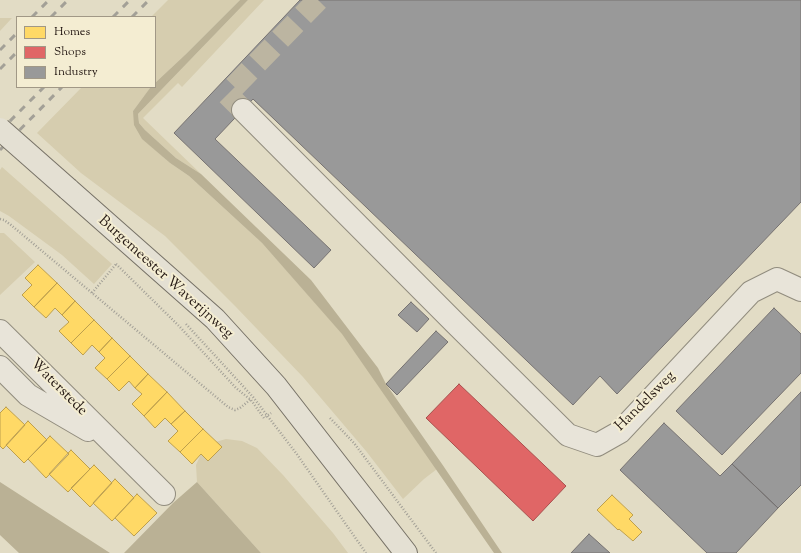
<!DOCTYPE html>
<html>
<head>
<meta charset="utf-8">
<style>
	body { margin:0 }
	#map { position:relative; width:801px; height:553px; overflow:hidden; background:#e2dcc5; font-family:"Sorts Mill Goudy",serif }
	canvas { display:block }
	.legend { position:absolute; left:16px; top:16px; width:140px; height:72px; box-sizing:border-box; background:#f4edd2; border:1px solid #a19886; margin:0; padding:5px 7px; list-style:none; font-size:12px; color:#241813 }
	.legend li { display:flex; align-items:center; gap:8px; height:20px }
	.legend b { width:20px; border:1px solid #a19886 }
</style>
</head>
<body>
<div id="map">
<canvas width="801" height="553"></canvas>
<ul class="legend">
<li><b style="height:11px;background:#ffd966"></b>Homes</li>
<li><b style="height:11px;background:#e06666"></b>Shops</li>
<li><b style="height:11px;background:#999"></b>Industry</li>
</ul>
</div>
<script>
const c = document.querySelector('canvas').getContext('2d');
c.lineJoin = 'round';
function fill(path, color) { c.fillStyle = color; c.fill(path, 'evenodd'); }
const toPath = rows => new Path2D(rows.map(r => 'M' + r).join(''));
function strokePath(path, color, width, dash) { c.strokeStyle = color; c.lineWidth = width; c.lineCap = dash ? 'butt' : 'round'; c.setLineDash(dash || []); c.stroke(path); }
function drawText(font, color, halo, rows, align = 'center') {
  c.font = font + ' "Sorts Mill Goudy",serif'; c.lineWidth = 4; c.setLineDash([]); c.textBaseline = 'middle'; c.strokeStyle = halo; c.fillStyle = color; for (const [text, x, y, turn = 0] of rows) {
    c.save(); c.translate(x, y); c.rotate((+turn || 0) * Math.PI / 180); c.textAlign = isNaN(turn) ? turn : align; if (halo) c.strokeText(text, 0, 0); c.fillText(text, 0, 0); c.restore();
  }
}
fill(toPath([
	[168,0,240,0,186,54,155,83,155,17,151,17],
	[248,0,264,0,182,87,178,83,143,118,201,174,176,158,145,130,139,123,138,114],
	[0,18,12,18,0,31],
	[82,87,151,87,133,111,142,138,170,163,189,176,262,243,343,334,437,469,424,479,403,499,366,451,303,377,236,307,165,236,81,173,37,133],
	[2,167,112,264,94,284,62,255,9,216,0,211,0,170],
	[0,233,4,233,35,262,0,295],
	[226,439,242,441,257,448,283,475,333,533,348,553,261,553,197,482,196,465,202,452,212,443]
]), '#d6cdaf');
fill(toPath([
	[240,0,248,0,138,114,139,123,145,130,176,158,201,174,311,280,378,368,386,384,442,464,502,553,494,553,342,334,262,243,189,176,170,163,142,139,134,125,133,111,150,88,155,87,155,83,186,54],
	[0,482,110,553,19,553,0,535],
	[197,482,261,553,124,553,173,503]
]), '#bab195');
const homes = toPath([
	[38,265,57,283,34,307,22,295,32,285,25,278,38,265],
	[57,283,75,301,62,315,55,308,46,318,34,307,57,283],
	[75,301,94,320,71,343,59,331,69,322,62,315,75,301],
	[94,320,112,338,99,352,92,345,83,355,71,343,94,320],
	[112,338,130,356,107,379,95,368,105,358,99,352,112,338],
	[130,356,148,374,135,388,129,381,119,391,107,379,130,356],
	[148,374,167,392,144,416,132,404,142,394,135,388,148,374],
	[167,392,185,411,171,424,165,418,155,428,144,416,167,392],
	[6,407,25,425,3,449,0,446,0,413,6,407],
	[185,411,203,429,180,452,168,441,178,431,171,424,185,411],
	[28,421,47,440,24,463,6,445,28,421],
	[203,429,222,447,208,461,201,454,192,464,180,452,203,429],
	[50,436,69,454,46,478,28,459,50,436],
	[71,450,90,469,68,492,49,474,71,450],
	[94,465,112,483,90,507,71,488,94,465],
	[115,479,134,498,112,521,93,503,115,479],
	[137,494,157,513,134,536,115,518,137,494],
	[612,495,633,515,629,519,642,532,633,541,619,529,618,530,597,510,612,495]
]);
fill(homes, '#ffd966');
strokePath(homes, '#bd9f4d', 1);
const shops = toPath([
	[459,384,566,486,533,521,426,418,459,384]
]);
fill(shops, '#e06666');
strokePath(shops, '#a84f4d', 1);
const industry = toPath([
	[300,0,801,0,801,202,617,394,600,376,573,405,253,99,215,139,331,250,314,268,174,133,300,0],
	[411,302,429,319,417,332,398,315,411,302],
	[774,308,801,334,801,373,722,455,676,411,774,308],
	[436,331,448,342,397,395,386,384,436,331],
	[801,392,801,485,778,508,732,464,801,392],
	[664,423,720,476,732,464,778,508,736,553,707,553,620,470,664,423],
	[589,534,610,553,571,553,589,534]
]);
fill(industry, '#999');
strokePath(industry, '#767271', 1);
strokePath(toPath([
	[243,110,227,94,318,0]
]), '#bcb5a1', 22, [22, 11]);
const minor = toPath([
	[243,110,455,323,568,435,597,445,620,432,751,292,777,279,801,290],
	[0,331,164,494],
	[0,367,28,395,88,430]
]);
const major = toPath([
	[68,189,215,319,276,386,406,553]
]);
strokePath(minor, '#918c7e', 24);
strokePath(major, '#767166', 24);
strokePath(toPath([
	[0,219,4,220,11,225,228,407,235,410,240,408,251,399],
	[116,264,179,326,236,388,251,400,264,418,271,413],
	[92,293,117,263],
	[186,324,253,397,296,453,366,553],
	[330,418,354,443,436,553]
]), '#a3a097', 2.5, [1, 2]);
strokePath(minor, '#e8e4d9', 22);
strokePath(major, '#e4e0d3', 22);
strokePath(toPath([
	[32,17,49,0],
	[51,17,68,0],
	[113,17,130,0],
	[132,17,149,0],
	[0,50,17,33],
	[0,69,17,52],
	[0,131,44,87],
	[0,150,62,87]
]), '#a3a097', 3, [7, 7]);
const majorBridge = toPath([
	[0,129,68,189]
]);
strokePath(majorBridge, '#767166', 24, []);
strokePath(majorBridge, '#e4e0d3', 22);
drawText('15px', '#241813', '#f4edd2', [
	["Burgemeester Waverijnweg",165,278,42],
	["Waterstede",58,388,45],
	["Handelsweg",646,402,-45]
]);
</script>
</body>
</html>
